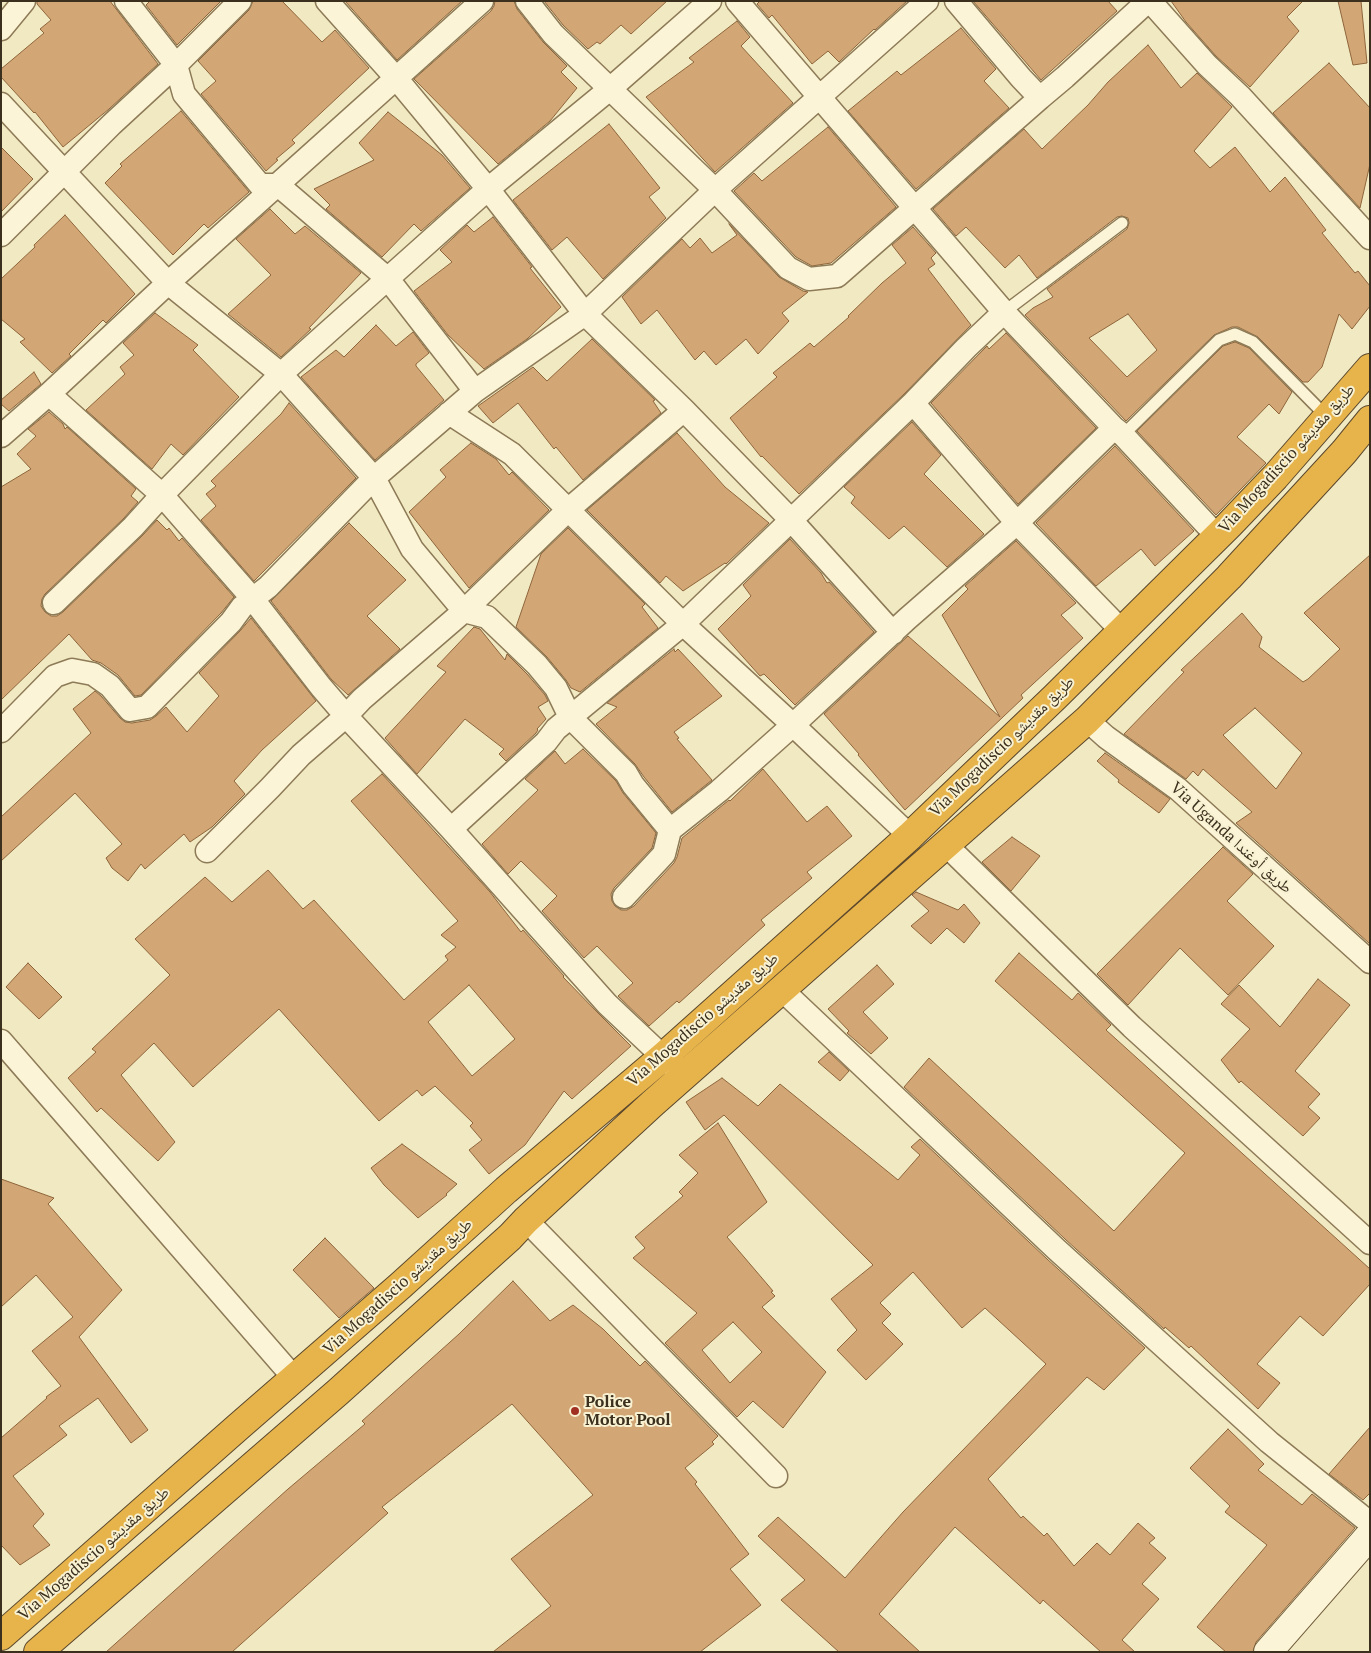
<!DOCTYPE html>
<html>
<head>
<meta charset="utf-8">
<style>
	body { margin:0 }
	#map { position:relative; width:1371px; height:1653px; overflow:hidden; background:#f1e9c2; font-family:"PT Serif",serif }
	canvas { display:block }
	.frame { position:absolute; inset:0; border:2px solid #3b2f1d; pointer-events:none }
</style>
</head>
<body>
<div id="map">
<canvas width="1371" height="1653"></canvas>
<div class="frame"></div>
</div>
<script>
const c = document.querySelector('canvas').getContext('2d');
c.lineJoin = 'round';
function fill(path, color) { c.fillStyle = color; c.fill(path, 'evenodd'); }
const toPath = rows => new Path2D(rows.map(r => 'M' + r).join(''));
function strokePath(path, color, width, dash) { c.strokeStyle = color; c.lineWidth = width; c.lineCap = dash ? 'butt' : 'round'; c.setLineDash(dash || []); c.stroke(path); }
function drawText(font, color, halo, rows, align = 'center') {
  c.font = font + ' "PT Serif","Noto Naskh Arabic",serif'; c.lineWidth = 4; c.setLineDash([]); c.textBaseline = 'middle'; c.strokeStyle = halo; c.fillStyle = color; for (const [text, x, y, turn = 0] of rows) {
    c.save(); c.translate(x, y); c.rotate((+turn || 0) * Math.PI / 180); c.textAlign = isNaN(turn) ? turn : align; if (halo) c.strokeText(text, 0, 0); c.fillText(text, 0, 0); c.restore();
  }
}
const building = toPath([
	[37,1,110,1,158,64,109,109,63,147,35,112,34,113,1,77,1,69,44,33,40,29,51,20,37,4,37,1],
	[150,1,221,1,177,45,146,5,150,1],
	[253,1,282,1,322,42,335,30,369,68,292,140,295,143,276,159,278,160,266,171,201,94,216,81,198,61,249,10,253,1],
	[345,1,462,1,397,60,345,1],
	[495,1,514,1,517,9,543,42,567,66,561,72,577,88,550,121,498,164,414,79,491,11,494,6,495,1],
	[544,1,667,1,631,34,621,25,600,44,597,42,588,49,563,25,544,1],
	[760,1,907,1,875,30,874,29,839,62,828,51,812,64,772,15,769,18,757,4,760,1],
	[973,1,1108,1,1117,11,1041,80,973,1],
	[1171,1,1303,1,1287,17,1299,31,1250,87,1216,56,1186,22,1171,1],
	[1338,1,1361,1,1367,63,1353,65,1338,1],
	[737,21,750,37,741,46,793,103,715,172,646,97,694,62,689,58,737,21],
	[961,28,996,69,984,81,1009,108,916,189,848,111,897,71,901,75,961,28],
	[1148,45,1181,88,1197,73,1232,107,1194,151,1210,168,1235,147,1270,192,1285,177,1326,230,1322,233,1355,273,1358,271,1370,286,1370,306,1352,329,1339,314,1322,367,1308,382,1303,382,1258,337,1238,327,1232,327,1214,335,1126,421,1025,315,1033,308,1053,297,1047,289,1127,229,1129,223,1128,218,1122,216,1117,217,1037,278,1019,255,1005,268,966,227,956,236,933,209,1024,129,1042,149,1088,105,1108,82,1148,45],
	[1128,314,1157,350,1127,377,1089,338,1128,314],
	[1329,63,1370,108,1370,164,1360,208,1273,113,1329,63],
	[181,111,249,192,208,228,204,224,173,255,105,183,122,166,120,164,181,111],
	[388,112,442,155,470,188,421,231,414,224,382,257,326,209,330,205,314,189,374,160,359,143,388,112],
	[609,124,660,188,649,197,666,218,603,279,567,237,552,250,513,200,609,124],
	[828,127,896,207,831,263,812,266,796,257,734,191,754,173,762,181,828,127],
	[1,147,33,179,1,212,1,147],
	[270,209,295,234,305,226,361,273,309,328,311,329,281,357,228,314,271,275,236,239,270,209],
	[65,215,135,294,106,323,103,320,69,354,71,356,52,373,20,342,25,339,1,319,1,279,35,247,34,245,65,215],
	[493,217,532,267,530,268,561,307,527,339,484,369,448,335,414,291,452,262,440,250,467,225,474,232,493,217],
	[729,224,779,277,803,291,808,292,782,313,789,321,758,354,746,339,716,365,704,351,695,360,657,310,641,324,622,297,682,239,690,248,700,238,712,253,737,235,729,224],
	[913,227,936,253,931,258,935,264,928,269,971,325,904,394,799,494,762,456,761,457,730,418,777,377,773,373,810,343,814,347,849,317,848,316,882,283,906,263,892,245,913,227],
	[155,313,198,345,193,350,239,397,183,455,171,444,152,469,86,410,125,374,120,367,134,355,123,343,155,313],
	[376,325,396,346,413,332,429,353,416,364,416,366,444,400,375,460,301,377,336,350,344,357,376,325],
	[1006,333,1096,428,1018,504,931,403,987,346,989,349,1006,333],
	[592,339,655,400,653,401,661,413,583,480,556,447,554,449,518,403,493,423,478,406,533,367,547,381,592,339],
	[1235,342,1249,348,1292,392,1279,414,1269,404,1237,437,1266,463,1216,515,1137,431,1223,346,1235,342],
	[34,372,41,384,9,411,1,404,1,400,34,372],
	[289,403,356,478,254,581,201,520,216,506,206,494,216,486,211,481,281,414,289,403],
	[49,412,63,424,65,429,67,427,136,489,131,496,138,502,124,518,45,594,42,599,41,606,45,612,51,616,57,616,63,612,142,536,157,520,167,530,169,528,179,541,182,538,234,597,221,613,141,695,135,696,118,675,101,663,92,660,69,634,1,700,1,487,31,469,17,454,36,436,28,429,49,412],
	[912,422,941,455,924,474,984,534,947,567,904,526,889,539,851,503,855,497,844,487,912,422],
	[677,433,725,487,769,523,726,564,725,563,683,591,666,576,660,583,587,510,677,433],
	[471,443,496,459,509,475,512,472,549,510,469,588,409,512,446,477,440,470,471,443],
	[1115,446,1194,531,1155,566,1141,549,1096,586,1036,523,1115,446],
	[349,523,406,580,367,616,400,649,348,695,331,679,271,601,349,523],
	[568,528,645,604,642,607,658,628,580,692,571,688,566,680,547,657,516,627,541,554,568,528],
	[790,539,821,573,827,583,829,582,874,632,795,705,764,674,760,676,718,629,751,596,743,585,790,539],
	[1016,541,1076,603,1061,615,1083,638,1021,695,1023,698,905,810,858,755,859,754,824,714,908,636,1000,717,942,615,968,589,965,586,1016,541],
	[1370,555,1370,944,1236,823,1252,812,1203,769,1198,776,1193,771,1186,779,1124,734,1184,672,1181,670,1242,613,1262,637,1259,647,1303,682,1308,679,1340,649,1304,613,1370,555],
	[1255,708,1302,753,1276,789,1223,735,1255,708],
	[251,618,316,701,262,750,234,781,245,794,212,827,190,842,184,834,145,869,141,864,128,881,112,868,106,858,122,844,75,793,1,861,1,817,91,733,73,709,95,691,101,696,120,718,125,722,132,723,150,720,156,716,166,707,187,732,219,696,199,673,240,631,251,618],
	[474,627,480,629,505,660,507,654,527,674,545,695,548,701,538,707,546,719,537,729,538,730,536,733,506,761,499,754,504,749,465,719,417,774,385,738,446,672,437,666,474,627],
	[674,649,675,652,678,649,722,696,674,732,679,738,677,739,712,780,672,812,644,777,635,764,596,724,617,707,607,703,674,649],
	[583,749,616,781,623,793,656,833,652,848,614,888,611,894,612,901,615,906,621,910,627,910,634,906,674,863,677,857,682,838,729,800,730,801,763,769,807,822,827,806,852,836,807,872,812,878,761,920,765,925,679,1003,677,1001,649,1026,618,996,633,983,597,946,584,958,542,911,557,896,521,861,508,874,482,844,538,790,525,779,555,751,565,764,583,749],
	[1105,753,1170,799,1159,813,1118,782,1119,780,1097,761,1105,753],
	[382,774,490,892,521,932,523,930,564,976,563,977,598,1013,631,1046,572,1099,564,1091,525,1145,489,1174,469,1150,482,1140,470,1126,473,1123,435,1086,422,1096,417,1090,379,1121,279,1009,193,1087,154,1043,121,1075,175,1142,158,1161,101,1108,97,1112,68,1078,96,1052,92,1049,170,975,135,939,205,877,232,902,268,870,303,909,314,900,404,1000,448,960,445,956,456,947,441,935,458,921,351,801,382,774],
	[469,985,515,1039,472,1076,428,1022,469,985],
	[1012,837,1040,856,1011,891,982,862,1012,837],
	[1223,847,1253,874,1227,901,1274,946,1228,995,1180,948,1128,1005,1097,974,1223,847],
	[916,892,958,910,964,904,980,923,964,943,947,928,931,944,911,926,929,911,912,895,916,892],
	[1019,953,1072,1000,1078,993,1111,1025,1106,1030,1370,1269,1370,1284,1323,1336,1300,1316,1257,1364,1280,1383,1258,1409,1191,1346,1189,1348,1165,1327,1164,1329,1065,1239,904,1087,929,1058,1114,1231,1185,1153,995,981,1019,953],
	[28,963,62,997,39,1019,6,987,28,963],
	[877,965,894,984,863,1012,888,1038,871,1054,847,1033,849,1031,828,1009,877,965],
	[1318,979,1350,1005,1295,1071,1320,1094,1308,1107,1320,1118,1303,1136,1241,1081,1239,1083,1221,1060,1250,1029,1221,1004,1239,985,1280,1027,1318,979],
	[829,1052,849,1071,840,1081,818,1062,829,1052],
	[722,1078,758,1106,780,1084,898,1180,920,1155,911,1147,920,1139,1047,1259,1145,1348,1104,1390,1087,1377,988,1479,1021,1518,1023,1516,1044,1536,1047,1533,1074,1566,1097,1543,1110,1555,1138,1523,1155,1538,1149,1543,1166,1558,1142,1584,1159,1599,1122,1640,1135,1652,1101,1652,1043,1600,1040,1604,955,1527,879,1614,920,1652,839,1652,781,1600,805,1580,758,1536,778,1517,845,1578,903,1512,1046,1364,985,1308,962,1328,913,1272,880,1303,891,1314,882,1323,903,1344,866,1380,837,1350,857,1330,831,1299,873,1265,724,1115,705,1130,686,1102,722,1078],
	[718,1123,767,1202,727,1237,773,1291,771,1292,775,1296,762,1307,826,1372,783,1428,753,1401,737,1417,665,1343,697,1313,633,1258,645,1248,635,1237,683,1196,679,1192,698,1173,679,1155,718,1123],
	[733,1322,762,1352,730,1383,702,1350,733,1322],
	[402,1144,457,1184,446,1194,447,1195,418,1218,384,1185,371,1168,402,1144],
	[1,1179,54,1198,48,1204,122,1290,79,1337,148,1430,131,1443,98,1398,59,1426,67,1435,13,1476,44,1514,33,1526,50,1545,20,1565,1,1545,1,1438,47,1398,46,1397,61,1386,32,1351,73,1317,36,1275,1,1307,1,1179],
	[325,1238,374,1288,339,1318,293,1270,325,1238],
	[513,1281,550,1321,573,1305,603,1329,640,1366,645,1361,718,1436,712,1442,714,1444,685,1468,697,1482,695,1484,749,1554,730,1569,761,1605,700,1652,493,1652,551,1606,511,1559,593,1495,512,1404,382,1507,388,1513,232,1652,106,1652,288,1489,365,1424,362,1421,459,1334,513,1281],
	[1370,1427,1370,1493,1363,1500,1329,1474,1370,1427],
	[1228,1429,1264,1464,1258,1470,1302,1505,1312,1494,1355,1528,1256,1642,1253,1652,1226,1652,1197,1627,1267,1545,1225,1512,1230,1506,1190,1468,1228,1429]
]);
fill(building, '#d2a675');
strokePath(building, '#8e653b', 1);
const lane = toPath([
	[1004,312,1122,223],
	[1123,435,1219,340,1235,334,1253,342,1327,417]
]);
const street = toPath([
	[126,1,176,65,184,94,260,185,278,185,388,279,475,391],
	[327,1,396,78,488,189,585,314,684,410,791,520,893,633],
	[527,1,553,34,715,190,788,268,809,279,837,276,1040,98],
	[737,1,1004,312,1114,428,1123,435,1217,536],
	[956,1,1021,78,1040,98,1065,77,1148,1],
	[1150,1,1207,65,1240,96,1370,238],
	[1,29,24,1],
	[1,104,168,283,281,374,374,478,412,549,464,611,487,617,537,665,556,688,570,717,626,773,633,785,670,830],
	[1,235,112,124,176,65,240,1],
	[49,394,162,495,252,598,321,687,346,716,451,829,607,1004,676,1069],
	[913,403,1017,523,1122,631],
	[449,413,512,454,683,624,793,725,910,836],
	[1,436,49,394,168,283,482,1],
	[54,603,133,527,162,495,281,374,488,189,611,88,710,1],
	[1087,720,1106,737,1178,789,1370,962],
	[1,731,55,676,72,670,93,674,110,686,130,710,147,707,231,622,242,607,268,587,374,478,475,391,585,314,715,190,927,1],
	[451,829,546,742,556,729,683,624,913,403,966,348,1004,312],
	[945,844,1132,1027,1370,1243],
	[207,851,270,788,301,755,346,716,362,699,464,611,569,509,684,410],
	[624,897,664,854,670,830,719,791,793,725,907,619,1017,523,1114,428],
	[781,989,1056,1249,1269,1442,1370,1523],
	[1,1041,295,1379],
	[526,1220,776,1476]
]);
const secondary = toPath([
	[1268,1652,1370,1535]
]);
const highway = toPath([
	[1,1636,238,1427,400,1286,506,1190,664,1056,910,836,1055,697,1229,525,1275,477,1370,368],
	[38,1652,338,1392,510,1237,526,1220,653,1103,1087,720,1229,577,1344,452,1370,420]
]);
strokePath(lane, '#8d7a57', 14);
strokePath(street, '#8d7a57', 25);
strokePath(secondary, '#6f5b3b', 30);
strokePath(highway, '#5a472c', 30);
strokePath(lane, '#fbf4d6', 11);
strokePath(street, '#fbf4d6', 22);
strokePath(secondary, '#fbf4d6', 28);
strokePath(highway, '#e7b44c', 28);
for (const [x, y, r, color] of [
	[575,1411,5,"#a13023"]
]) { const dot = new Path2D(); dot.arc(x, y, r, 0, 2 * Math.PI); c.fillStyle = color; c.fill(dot); strokePath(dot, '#f8f1d2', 2); }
drawText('16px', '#3b2f1d', '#f8f1d2', [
	["Via Mogadiscio طريق مقديشو",1287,459,-48],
	["Via Mogadiscio طريق مقديشو",1002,747,-44],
	["Via Uganda طريق أوغندا",1231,838,42],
	["Via Mogadiscio طريق مقديشو",703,1020,-41],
	["Via Mogadiscio طريق مقديشو",398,1287,-42],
	["Via Mogadiscio طريق مقديشو",94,1554,-41]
]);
drawText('bold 16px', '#3b2f1d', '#f8f1d2', [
	["Police",585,1402],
	["Motor Pool",585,1420]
], 'left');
</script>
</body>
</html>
